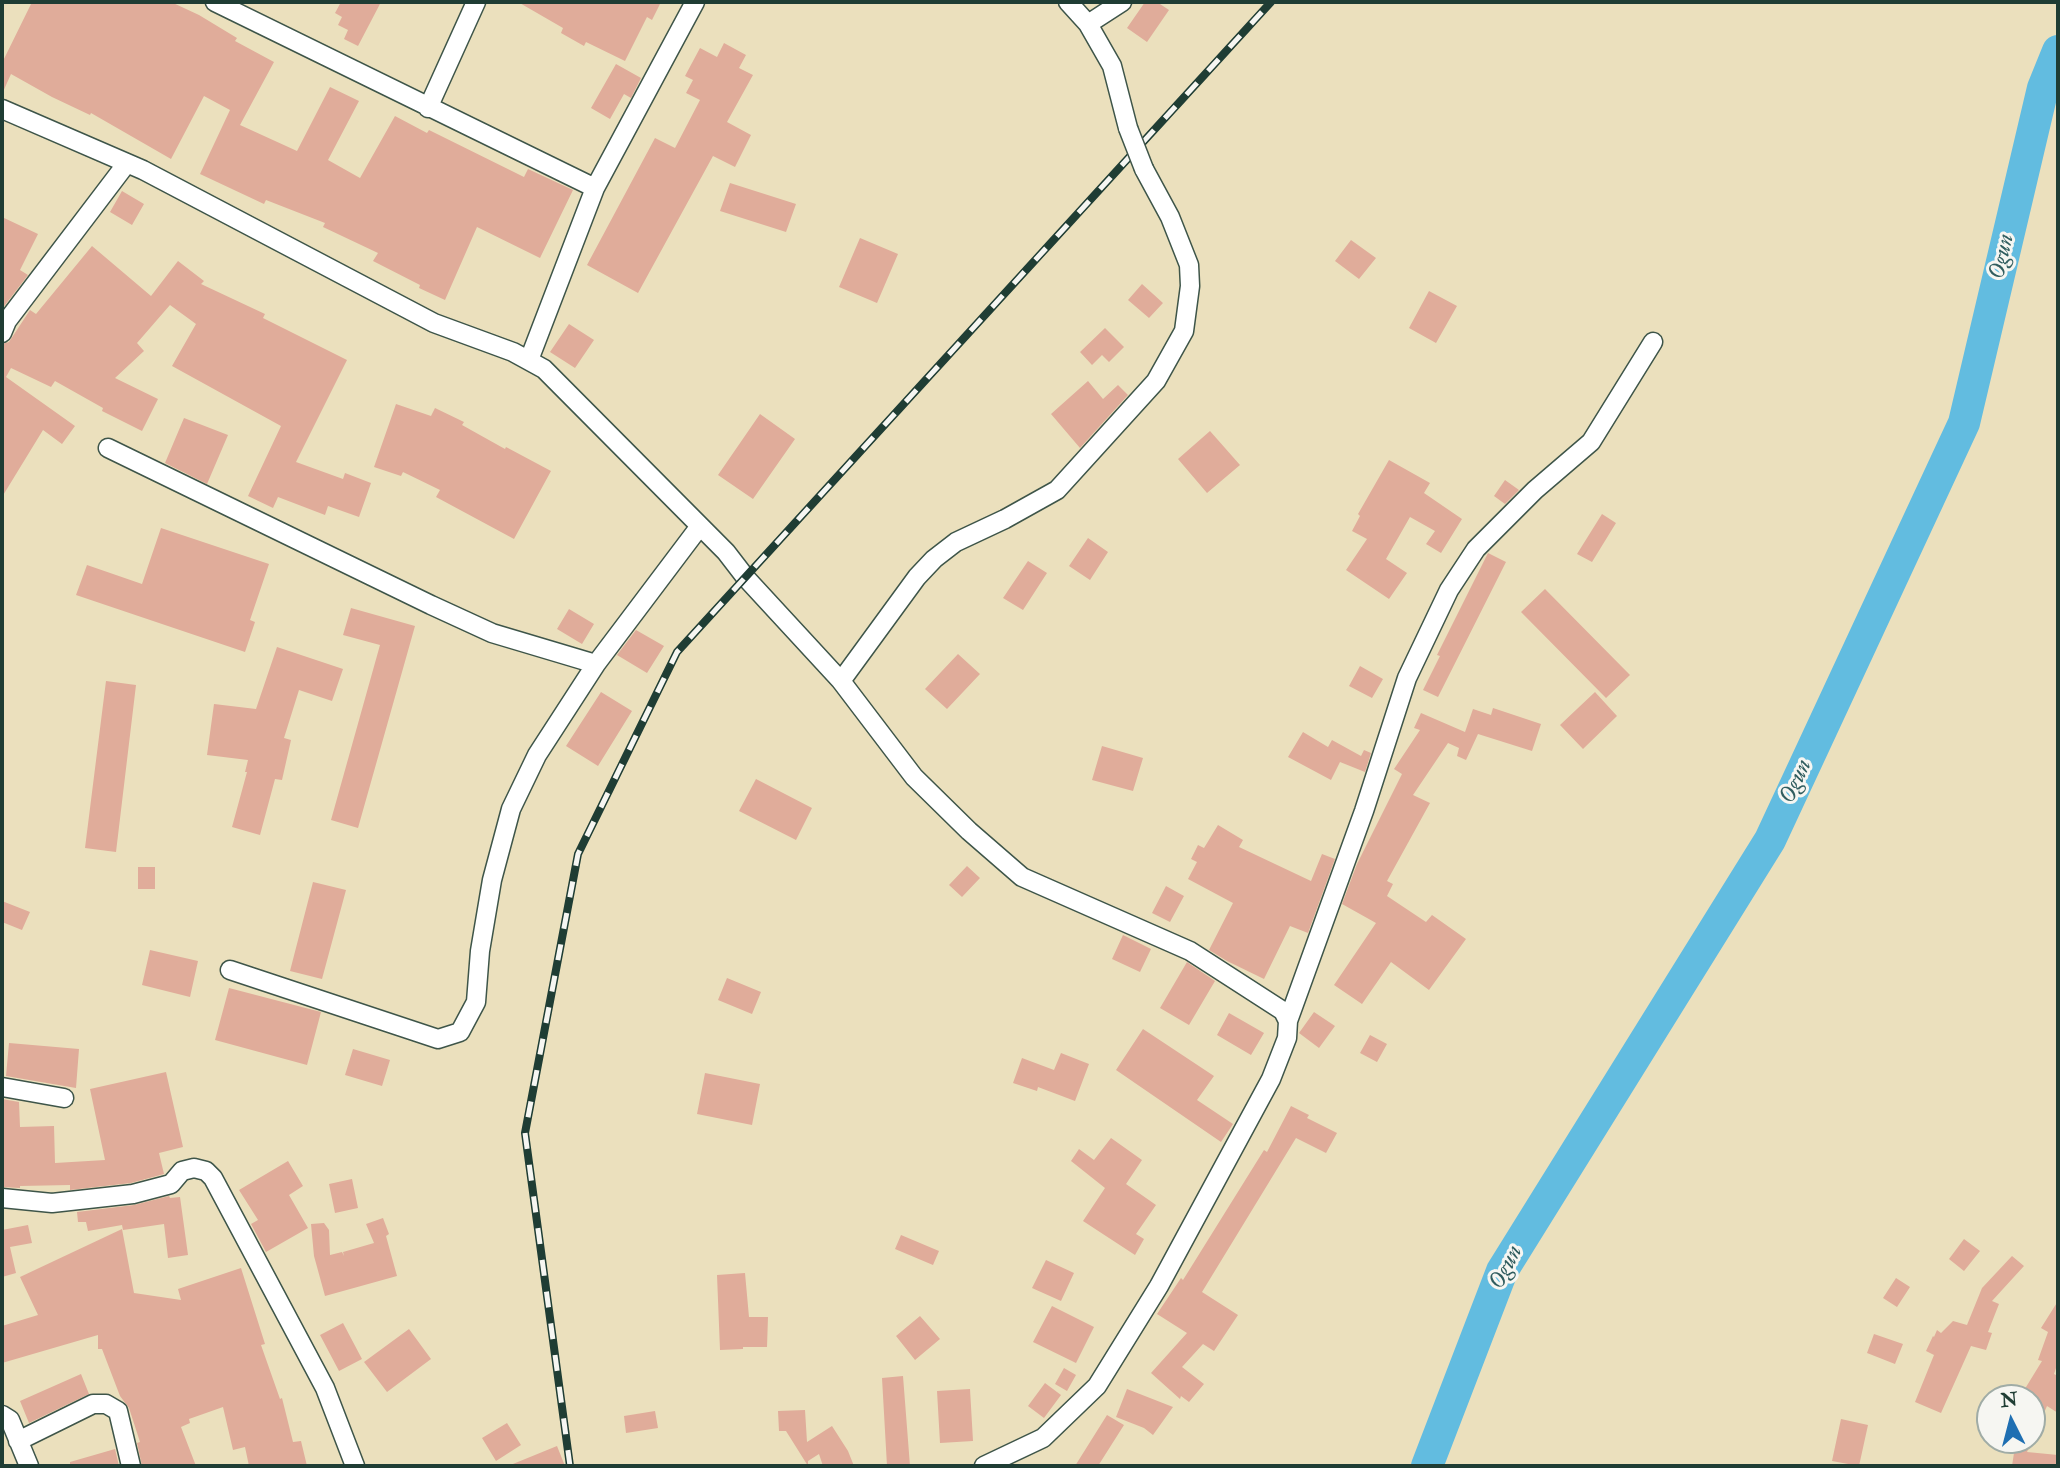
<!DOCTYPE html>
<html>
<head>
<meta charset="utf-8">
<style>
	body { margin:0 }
	#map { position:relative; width:2060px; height:1468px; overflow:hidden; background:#ebe0bd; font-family:"IM FELL Double Pica",serif }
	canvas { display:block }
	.frame { position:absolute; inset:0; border:4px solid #1f3d34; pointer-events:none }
	.north { position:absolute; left:1976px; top:1384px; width:70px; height:70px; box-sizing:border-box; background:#f6f6f2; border:2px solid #a0aca6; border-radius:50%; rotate:354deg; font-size:19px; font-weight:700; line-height:28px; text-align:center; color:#1f3d34 }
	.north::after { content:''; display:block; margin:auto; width:24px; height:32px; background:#1f6fb2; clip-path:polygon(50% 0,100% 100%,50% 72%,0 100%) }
</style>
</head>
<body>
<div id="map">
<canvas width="2060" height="1468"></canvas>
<div class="frame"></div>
<div class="north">N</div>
</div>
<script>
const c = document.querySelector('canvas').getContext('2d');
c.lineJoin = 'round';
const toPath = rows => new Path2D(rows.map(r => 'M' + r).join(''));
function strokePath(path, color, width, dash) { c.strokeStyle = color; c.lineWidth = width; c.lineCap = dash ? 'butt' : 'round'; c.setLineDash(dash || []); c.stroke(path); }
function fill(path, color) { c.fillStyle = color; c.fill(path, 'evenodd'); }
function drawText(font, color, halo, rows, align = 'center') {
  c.font = font + ' "IM FELL Double Pica",serif'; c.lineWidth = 6; c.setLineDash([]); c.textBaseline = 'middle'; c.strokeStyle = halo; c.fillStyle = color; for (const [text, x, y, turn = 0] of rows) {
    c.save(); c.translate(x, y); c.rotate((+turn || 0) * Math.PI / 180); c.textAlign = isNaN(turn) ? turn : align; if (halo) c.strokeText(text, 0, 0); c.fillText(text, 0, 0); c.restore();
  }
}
strokePath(toPath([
	[1427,1466,1502,1271,1770,840,1964,423,2043,88,2058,51]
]), '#62bce0', 32);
fill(toPath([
	[32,2,171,2,199,15,237,38,235,41,274,62,240,125,297,151,330,87,359,101,328,160,360,178,395,116,427,133,429,130,524,177,528,169,573,190,540,258,477,227,445,300,419,288,420,285,373,261,378,253,323,227,325,223,266,200,264,204,200,174,230,110,204,96,171,159,91,113,90,115,52,97,11,74,2,94,2,63],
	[341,2,381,2,358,46,344,39,348,30,338,25,342,17,335,13],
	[518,2,661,2,652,20,647,17,625,61,586,42,584,46,561,33,563,28],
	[1145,2,1157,2,1169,10,1147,42,1127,28],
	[724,43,746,55,739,68,753,75,727,122,751,135,735,167,713,156,638,293,587,265,655,138,675,148,700,100,686,93,693,80,685,76,700,48,717,57],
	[616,64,641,78,631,98,624,94,610,119,591,108],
	[730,183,796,204,786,232,720,211],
	[122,191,144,204,132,225,110,212],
	[2,217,38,234,20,270,28,275,2,309],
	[860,238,898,254,877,303,839,287],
	[1351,240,1376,258,1359,279,1335,261],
	[92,246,151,296,178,261,204,281,201,284,265,314,263,318,347,360,296,462,343,479,345,473,371,483,359,517,328,506,325,515,278,497,273,508,248,496,281,426,172,366,196,324,170,305,137,343,144,351,115,378,158,399,142,431,102,411,103,408,55,381,51,387,11,368,6,377,75,426,62,444,43,430,2,497,2,344,9,342,30,310,36,314],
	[1142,284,1163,303,1149,318,1128,300],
	[1429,291,1457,306,1436,343,1409,328],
	[569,324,594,340,575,368,550,352],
	[1105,328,1124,347,1109,362,1102,355,1092,365,1080,352],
	[1088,381,1103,399,1118,385,1128,395,1080,448,1051,414],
	[396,404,431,416,435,408,464,422,462,425,505,449,506,447,551,471,514,539,436,497,440,490,403,472,401,476,374,467],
	[760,414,795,439,753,499,718,475],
	[184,418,228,435,207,484,165,463],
	[1210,431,1240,465,1207,493,1178,459],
	[1389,460,1430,483,1424,493,1462,519,1441,553,1426,544,1435,531,1410,517,1386,559,1407,573,1389,599,1346,570,1367,539,1352,531,1360,516,1358,514],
	[1505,480,1519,490,1505,504,1494,496],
	[1602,514,1616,523,1592,562,1577,554],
	[161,528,269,564,250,620,255,622,245,652,76,595,87,565,142,584],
	[1088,538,1108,552,1090,580,1069,566],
	[1488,553,1506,562,1438,697,1423,690,1440,656,1437,655],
	[1028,561,1047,573,1023,610,1003,598],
	[1545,589,1630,675,1606,698,1521,612],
	[351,608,415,626,358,828,331,820,380,645,343,635],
	[569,609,594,624,582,644,557,629],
	[636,630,664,646,647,673,617,655],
	[277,647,343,669,332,701,299,690,284,738,291,740,282,780,275,779,260,835,232,827,247,772,245,772,248,760,207,755,214,704,256,709],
	[958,654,980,674,947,709,925,689],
	[1360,666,1383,679,1372,698,1349,686],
	[106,681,136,685,116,852,85,848],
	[601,692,632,711,598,766,566,746],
	[1595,692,1617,716,1583,749,1560,725],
	[1493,708,1541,724,1532,751,1478,734,1466,760,1457,756,1459,748,1448,743,1413,795,1430,803,1387,881,1393,884,1387,896,1426,922,1432,915,1466,939,1429,990,1391,962,1362,1004,1334,985,1376,923,1342,904,1357,864,1402,774,1394,769,1420,730,1414,728,1421,713,1465,732,1473,709,1491,715],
	[1303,732,1328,747,1332,740,1361,756,1364,750,1371,753,1365,772,1340,762,1331,780,1288,757],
	[1102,746,1143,758,1133,791,1092,780],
	[756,779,812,808,796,840,739,811],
	[1218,825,1243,840,1239,847,1311,881,1322,854,1335,859,1308,933,1290,926,1264,979,1227,961,1209,950,1233,903,1188,879,1197,862,1191,859,1198,845,1204,848],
	[967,866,980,878,962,897,949,885],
	[138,867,155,867,155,889,138,889],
	[313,882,346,890,322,979,290,971],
	[1166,886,1184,896,1170,922,1152,913],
	[2,901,30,912,22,930,2,922],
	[1123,935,1151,949,1140,972,1112,959],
	[150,950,198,961,190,997,142,985],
	[1187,962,1215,981,1189,1025,1160,1008],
	[727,978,761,992,752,1014,718,1000],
	[229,988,321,1012,307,1065,215,1040],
	[1314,1012,1335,1026,1319,1048,1299,1033],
	[1229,1013,1264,1033,1251,1055,1217,1035],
	[1143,1029,1214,1076,1197,1100,1233,1124,1221,1142,1116,1070],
	[1370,1035,1387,1044,1377,1062,1360,1053],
	[9,1043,79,1049,76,1088,6,1076],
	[353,1049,390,1060,382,1086,345,1075],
	[1061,1053,1089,1064,1075,1101,1038,1087,1037,1091,1013,1083,1022,1058,1054,1070],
	[166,1072,183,1147,159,1153,164,1174,131,1183,70,1190,70,1185,20,1186,20,1188,2,1187,2,1099,19,1102,20,1127,54,1126,55,1163,105,1160,90,1089],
	[705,1073,760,1084,752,1125,697,1114],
	[1291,1106,1309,1115,1307,1118,1337,1133,1326,1153,1296,1138,1202,1292,1238,1315,1214,1351,1203,1344,1182,1367,1204,1384,1189,1402,1181,1396,1180,1399,1151,1373,1187,1333,1157,1314,1181,1278,1183,1280,1264,1150,1267,1152],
	[1111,1138,1142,1160,1126,1184,1156,1205,1136,1234,1144,1239,1135,1255,1083,1221,1105,1188,1071,1161,1079,1149,1094,1160],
	[288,1161,303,1186,289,1195,308,1228,266,1252,251,1224,258,1220,239,1190],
	[352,1179,358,1208,335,1213,329,1184],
	[169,1196,170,1198,180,1197,188,1255,168,1258,164,1224,123,1230,122,1225,88,1231,86,1222,78,1222,77,1212,134,1205],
	[383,1218,389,1234,386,1236,397,1276,325,1296,314,1256,311,1224,324,1223,329,1230,330,1255,342,1252,344,1256,343,1252,374,1243,366,1224],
	[28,1225,32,1243,10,1247,16,1273,2,1277,2,1230],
	[122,1229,134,1293,181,1300,178,1289,241,1268,265,1344,261,1345,280,1399,282,1398,293,1442,301,1441,307,1466,249,1466,245,1447,233,1450,223,1407,189,1419,190,1423,181,1427,196,1466,142,1466,137,1443,140,1442,129,1408,120,1396,102,1349,98,1349,98,1335,2,1363,2,1326,38,1315,20,1277],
	[901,1235,939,1251,933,1265,895,1249],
	[1964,1239,1980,1251,1964,1271,1949,1259],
	[2012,1256,2024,1266,1992,1301,1999,1304,1988,1332,1992,1333,1986,1350,1971,1346,1941,1413,1915,1402,1934,1355,1926,1351,1933,1336,1934,1337,1937,1330,1941,1333,1953,1321,1967,1325,1982,1288],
	[1046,1260,1074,1273,1061,1301,1032,1288],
	[745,1273,749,1317,768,1317,767,1347,743,1347,743,1349,720,1350,717,1275],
	[1896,1278,1910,1287,1897,1307,1883,1298],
	[2058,1301,2058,1362,2054,1374,2058,1376,2058,1413,2047,1406,2027,1452,2058,1455,2058,1466,2012,1466,2016,1440,2032,1440,2032,1397,2023,1392,2042,1361,2038,1360,2048,1332,2041,1328],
	[1052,1306,1094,1327,1076,1363,1033,1342],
	[920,1316,940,1339,915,1360,896,1336],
	[343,1323,362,1359,339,1371,320,1335],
	[409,1329,431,1359,387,1392,364,1362],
	[1874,1334,1903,1344,1895,1364,1867,1353],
	[1064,1368,1076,1375,1067,1391,1055,1384],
	[81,1374,89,1394,29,1423,20,1401],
	[903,1376,910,1466,887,1466,882,1378],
	[1045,1383,1061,1395,1044,1418,1028,1406],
	[970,1389,973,1441,940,1443,937,1391],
	[1127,1389,1173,1407,1153,1435,1144,1428,1116,1417],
	[805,1410,807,1442,832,1426,848,1451,854,1466,823,1466,819,1454,808,1461,808,1466,786,1431,779,1431,778,1411],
	[655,1411,658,1428,626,1433,624,1416],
	[1107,1415,1124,1425,1098,1466,1075,1466],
	[1841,1419,1868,1425,1859,1466,1832,1461],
	[507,1423,521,1445,496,1461,482,1438],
	[557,1446,565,1466,508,1466],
	[115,1449,119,1466,70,1466,70,1462]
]), '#e0ac9a');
const street = toPath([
	[215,2,595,188],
	[1068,2,1088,24,1112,66,1128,128],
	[1088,24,1122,2],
	[428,108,476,2],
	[2,109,143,170,434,323,513,352,544,369,726,552,746,578,841,681,914,777,969,831,1022,877,1190,951,1283,1011,1288,1021,1287,1038,1271,1079,1159,1286,1097,1386,1043,1438,984,1466],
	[2,333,7,321,127,163],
	[529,360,595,188,695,2],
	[108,448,431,605,492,633,596,664],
	[841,681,917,577,934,559,956,542,1005,519,1057,490,1156,381,1184,331,1190,286,1189,265,1170,217,1144,169],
	[230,970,438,1039,460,1032,476,1002,480,951,492,880,511,809,537,755,596,664,700,526],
	[1288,1021,1364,811,1407,678,1449,590,1476,549,1535,490,1591,442,1653,342],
	[2,1087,64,1098],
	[2,1198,52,1203,133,1194,171,1184,182,1171,194,1168,206,1171,213,1178,325,1388,355,1466],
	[2,1415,10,1420,29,1466],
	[18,1441,93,1404,106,1404,118,1411,131,1466]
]);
strokePath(street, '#3e5549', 21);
strokePath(street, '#fff', 18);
const rail = toPath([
	[570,1466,525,1133,578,854,677,652,1271,2]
]);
strokePath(rail, '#1f3d34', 8);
strokePath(rail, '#f6f6f2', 5, [16]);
const streetBridge = toPath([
	[1128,128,1144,169]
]);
strokePath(streetBridge, '#3e5549', 21, []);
strokePath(streetBridge, '#fff', 18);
drawText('italic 23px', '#305d5f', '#f6f6f2', [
	["Ogun",2003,257,-77],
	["Ogun",1797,782,-65],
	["Ogun",1507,1268,-63]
]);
</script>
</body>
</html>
